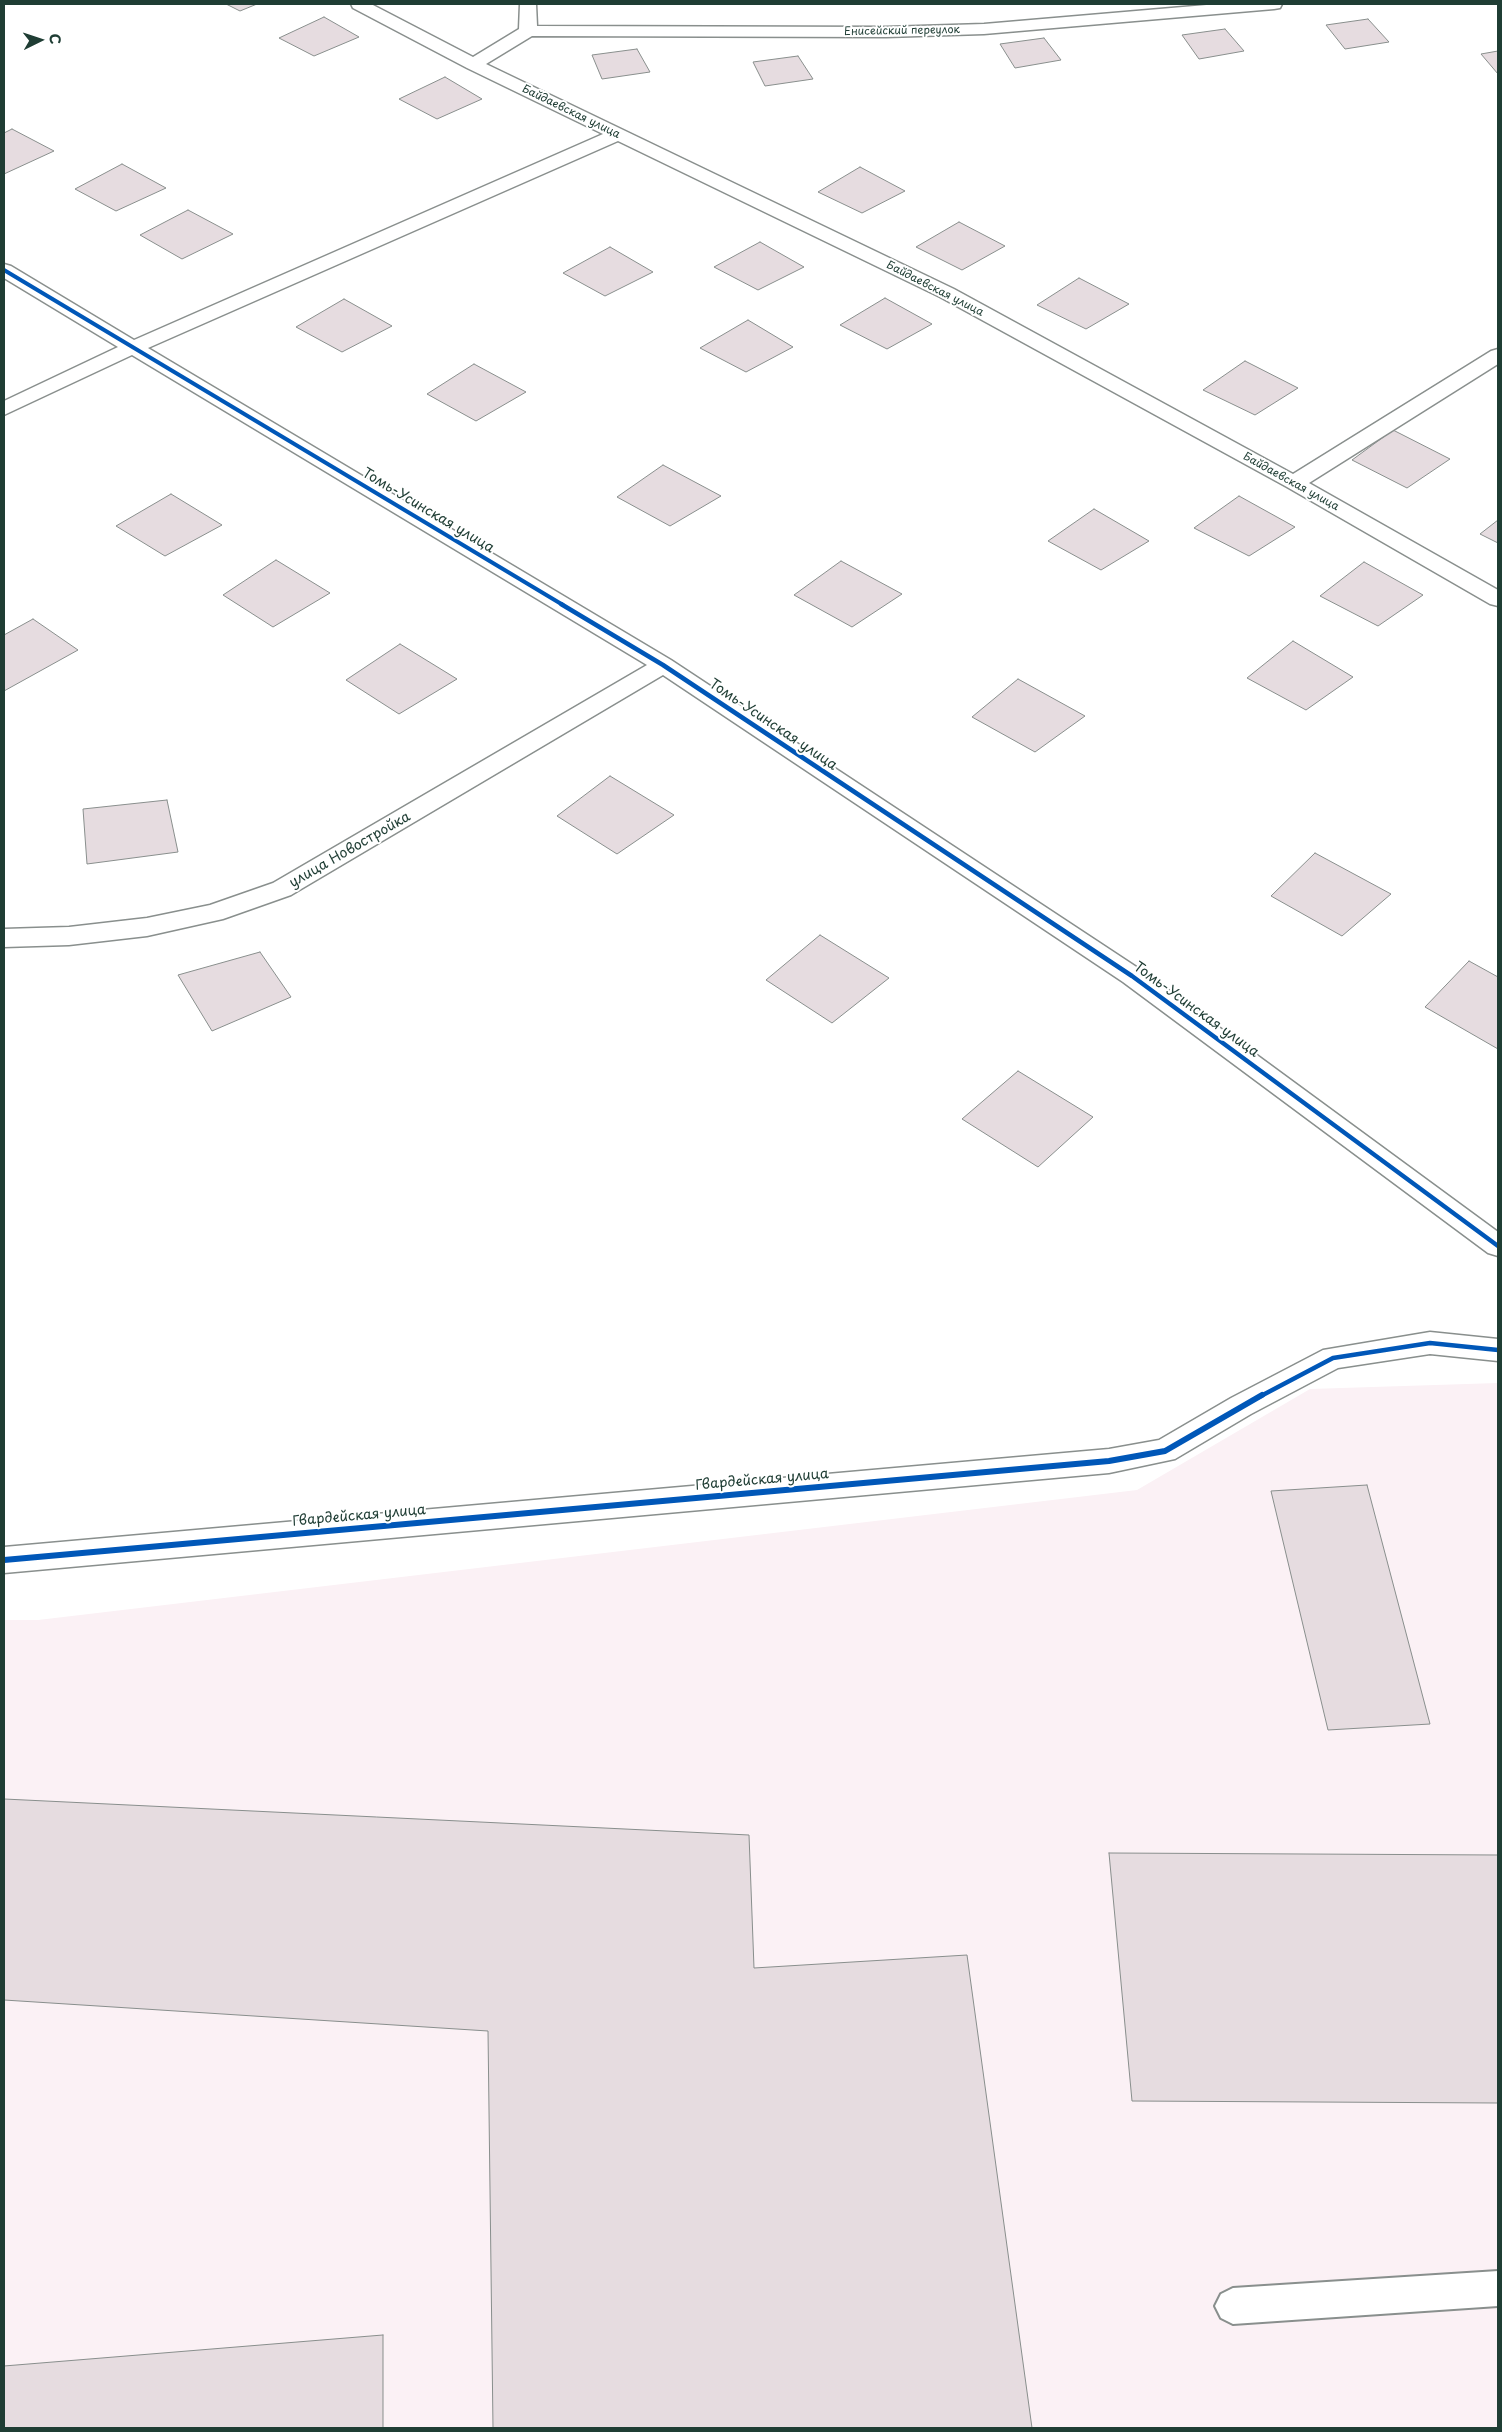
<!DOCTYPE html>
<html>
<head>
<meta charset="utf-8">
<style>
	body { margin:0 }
	#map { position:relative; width:1502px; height:2432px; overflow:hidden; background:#fff; font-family:"Playpen Sans",sans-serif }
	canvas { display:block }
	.frame { position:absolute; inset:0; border:5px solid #1f3d34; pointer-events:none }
	.north { position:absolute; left:15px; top:15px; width:50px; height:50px; -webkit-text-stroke:4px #fff; paint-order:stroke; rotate:86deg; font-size:14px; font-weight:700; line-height:20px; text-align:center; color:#1f3d34 }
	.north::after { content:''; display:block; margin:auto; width:18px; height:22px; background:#1f3d34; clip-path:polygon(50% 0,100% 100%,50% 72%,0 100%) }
</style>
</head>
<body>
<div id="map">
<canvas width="1502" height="2432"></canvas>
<div class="frame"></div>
<div class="north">С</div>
</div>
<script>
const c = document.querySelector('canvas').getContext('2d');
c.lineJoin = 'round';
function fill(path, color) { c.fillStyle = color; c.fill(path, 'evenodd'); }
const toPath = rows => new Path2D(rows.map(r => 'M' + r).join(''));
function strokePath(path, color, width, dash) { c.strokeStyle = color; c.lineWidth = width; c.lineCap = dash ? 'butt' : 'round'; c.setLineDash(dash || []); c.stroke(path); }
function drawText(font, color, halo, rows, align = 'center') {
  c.font = font + ' "Playpen Sans",sans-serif'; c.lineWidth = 4; c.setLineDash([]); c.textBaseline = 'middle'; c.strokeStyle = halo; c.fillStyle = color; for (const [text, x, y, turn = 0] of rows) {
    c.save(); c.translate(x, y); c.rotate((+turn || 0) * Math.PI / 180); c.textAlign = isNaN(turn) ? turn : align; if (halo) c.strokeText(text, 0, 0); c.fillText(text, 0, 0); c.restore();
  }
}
fill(toPath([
	[1498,1383,1498,2428,4,2428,4,1620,38,1620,1137,1490,1310,1389]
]), '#fbf1f5');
const building = toPath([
	[226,4,257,4,240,11,226,4],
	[324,17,359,37,314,56,279,38,324,17],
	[1368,19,1389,42,1345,49,1326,25,1368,19],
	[1225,29,1244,51,1199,59,1182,35,1225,29],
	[1044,38,1061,60,1015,68,1000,44,1044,38],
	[637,49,650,72,602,79,592,55,637,49],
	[1498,51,1498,74,1481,54,1498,51],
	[798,56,813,79,765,86,753,62,798,56],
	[445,77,482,99,437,119,399,99,445,77],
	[12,129,54,151,4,174,4,133,12,129],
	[122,164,166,188,116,211,75,189,122,164],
	[860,167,905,191,862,213,818,192,860,167],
	[188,210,233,234,182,259,140,235,188,210],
	[959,222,1005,246,962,270,916,247,959,222],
	[760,242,804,267,758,290,714,267,760,242],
	[610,247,653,272,605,296,563,273,610,247],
	[1079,278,1129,304,1086,329,1037,305,1079,278],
	[885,298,932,324,887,349,840,325,885,298],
	[344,299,392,326,342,352,296,327,344,299],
	[748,320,793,347,746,372,700,348,748,320],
	[1245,361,1298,388,1255,415,1203,390,1245,361],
	[474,364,526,392,476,421,427,394,474,364],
	[1393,430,1450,459,1407,488,1352,460,1393,430],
	[663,465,721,496,670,526,617,497,663,465],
	[171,494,222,525,165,556,116,526,171,494],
	[1239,496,1295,527,1249,556,1194,528,1239,496],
	[1094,509,1149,541,1101,570,1048,541,1094,509],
	[1498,520,1498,543,1480,534,1498,520],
	[276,560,330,593,273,627,223,595,276,560],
	[841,561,902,594,852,627,794,595,841,561],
	[1364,562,1423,595,1378,626,1320,596,1364,562],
	[33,619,78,650,4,691,4,635,33,619],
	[1293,641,1353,677,1306,710,1247,678,1293,641],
	[400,644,457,679,399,714,346,680,400,644],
	[1018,679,1085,716,1035,752,972,717,1018,679],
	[610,776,674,815,617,854,557,816,610,776],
	[167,800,178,852,87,864,83,809,167,800],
	[1315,853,1391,894,1342,936,1271,896,1315,853],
	[820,935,889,978,832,1023,766,980,820,935],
	[260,952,291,997,212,1031,178,975,260,952],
	[1469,961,1498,977,1498,1049,1425,1007,1469,961],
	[1018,1071,1093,1117,1038,1167,962,1119,1018,1071],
	[1367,1485,1430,1724,1328,1730,1271,1491,1367,1485],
	[4,1799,749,1835,754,1968,967,1955,1032,2428,493,2428,488,2031,4,2000,4,1799],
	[1109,1853,1498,1855,1498,2103,1132,2101,1109,1853],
	[383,2335,383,2428,4,2428,4,2366,383,2335]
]);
fill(building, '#e6dce0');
strokePath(building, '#898f8d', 1);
const service = toPath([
	[1498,2271,1498,2306,1233,2324,1221,2318,1215,2306,1221,2294,1233,2288,1498,2271]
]);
const minor = toPath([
	[351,4,371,4,473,57,519,29,520,4,536,4,537,26,886,27,984,24,1218,4,1282,4,1280,8,1274,9,984,34,886,37,532,36,486,64,954,289,1293,474,1491,351,1498,349,1498,364,1309,483,1498,590,1498,606,1490,604,1287,487,940,297,618,141,148,348,671,660,1141,970,1498,1232,1498,1256,1488,1253,1123,982,663,675,291,895,223,919,147,936,69,945,4,947,4,929,69,927,147,918,210,905,273,883,647,665,132,355,4,415,4,401,118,347,4,278,4,264,11,266,134,340,603,134,467,68,353,8,351,4],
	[1430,1332,1498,1339,1498,1361,1430,1354,1338,1368,1251,1414,1175,1459,1109,1473,4,1573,4,1547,1109,1449,1159,1440,1231,1398,1323,1350,1430,1332]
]);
strokePath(service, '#898f8d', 4);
strokePath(minor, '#898f8d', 3);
fill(service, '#fff');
fill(minor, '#fff');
strokePath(toPath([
	[4,270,563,605]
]), '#0057b8', 4);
strokePath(toPath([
	[561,604,663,665,1132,976,1498,1246],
	[1259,1397,1333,1358,1430,1343,1498,1350]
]), '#0057b8', 4.5);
strokePath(toPath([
	[4,1560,1109,1461,1165,1451,1262,1395]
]), '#0057b8', 6);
drawText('11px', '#1f3d34', '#fff', [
	["Енисейский переулок",902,31,-1],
	["Байдаевская улица",571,112,26],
	["Байдаевская улица",935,289,27],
	["Байдаевская улица",1291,482,29]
]);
drawText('14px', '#1f3d34', '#fff', [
	["Томь-Усинская улица",428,511,31],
	["Томь-Усинская улица",773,725,34],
	["улица Новостройка",350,850,-30],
	["Томь-Усинская улица",1196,1010,36],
	["Гвардейская улица",762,1480,-5],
	["Гвардейская улица",359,1516,-5]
]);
</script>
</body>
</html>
